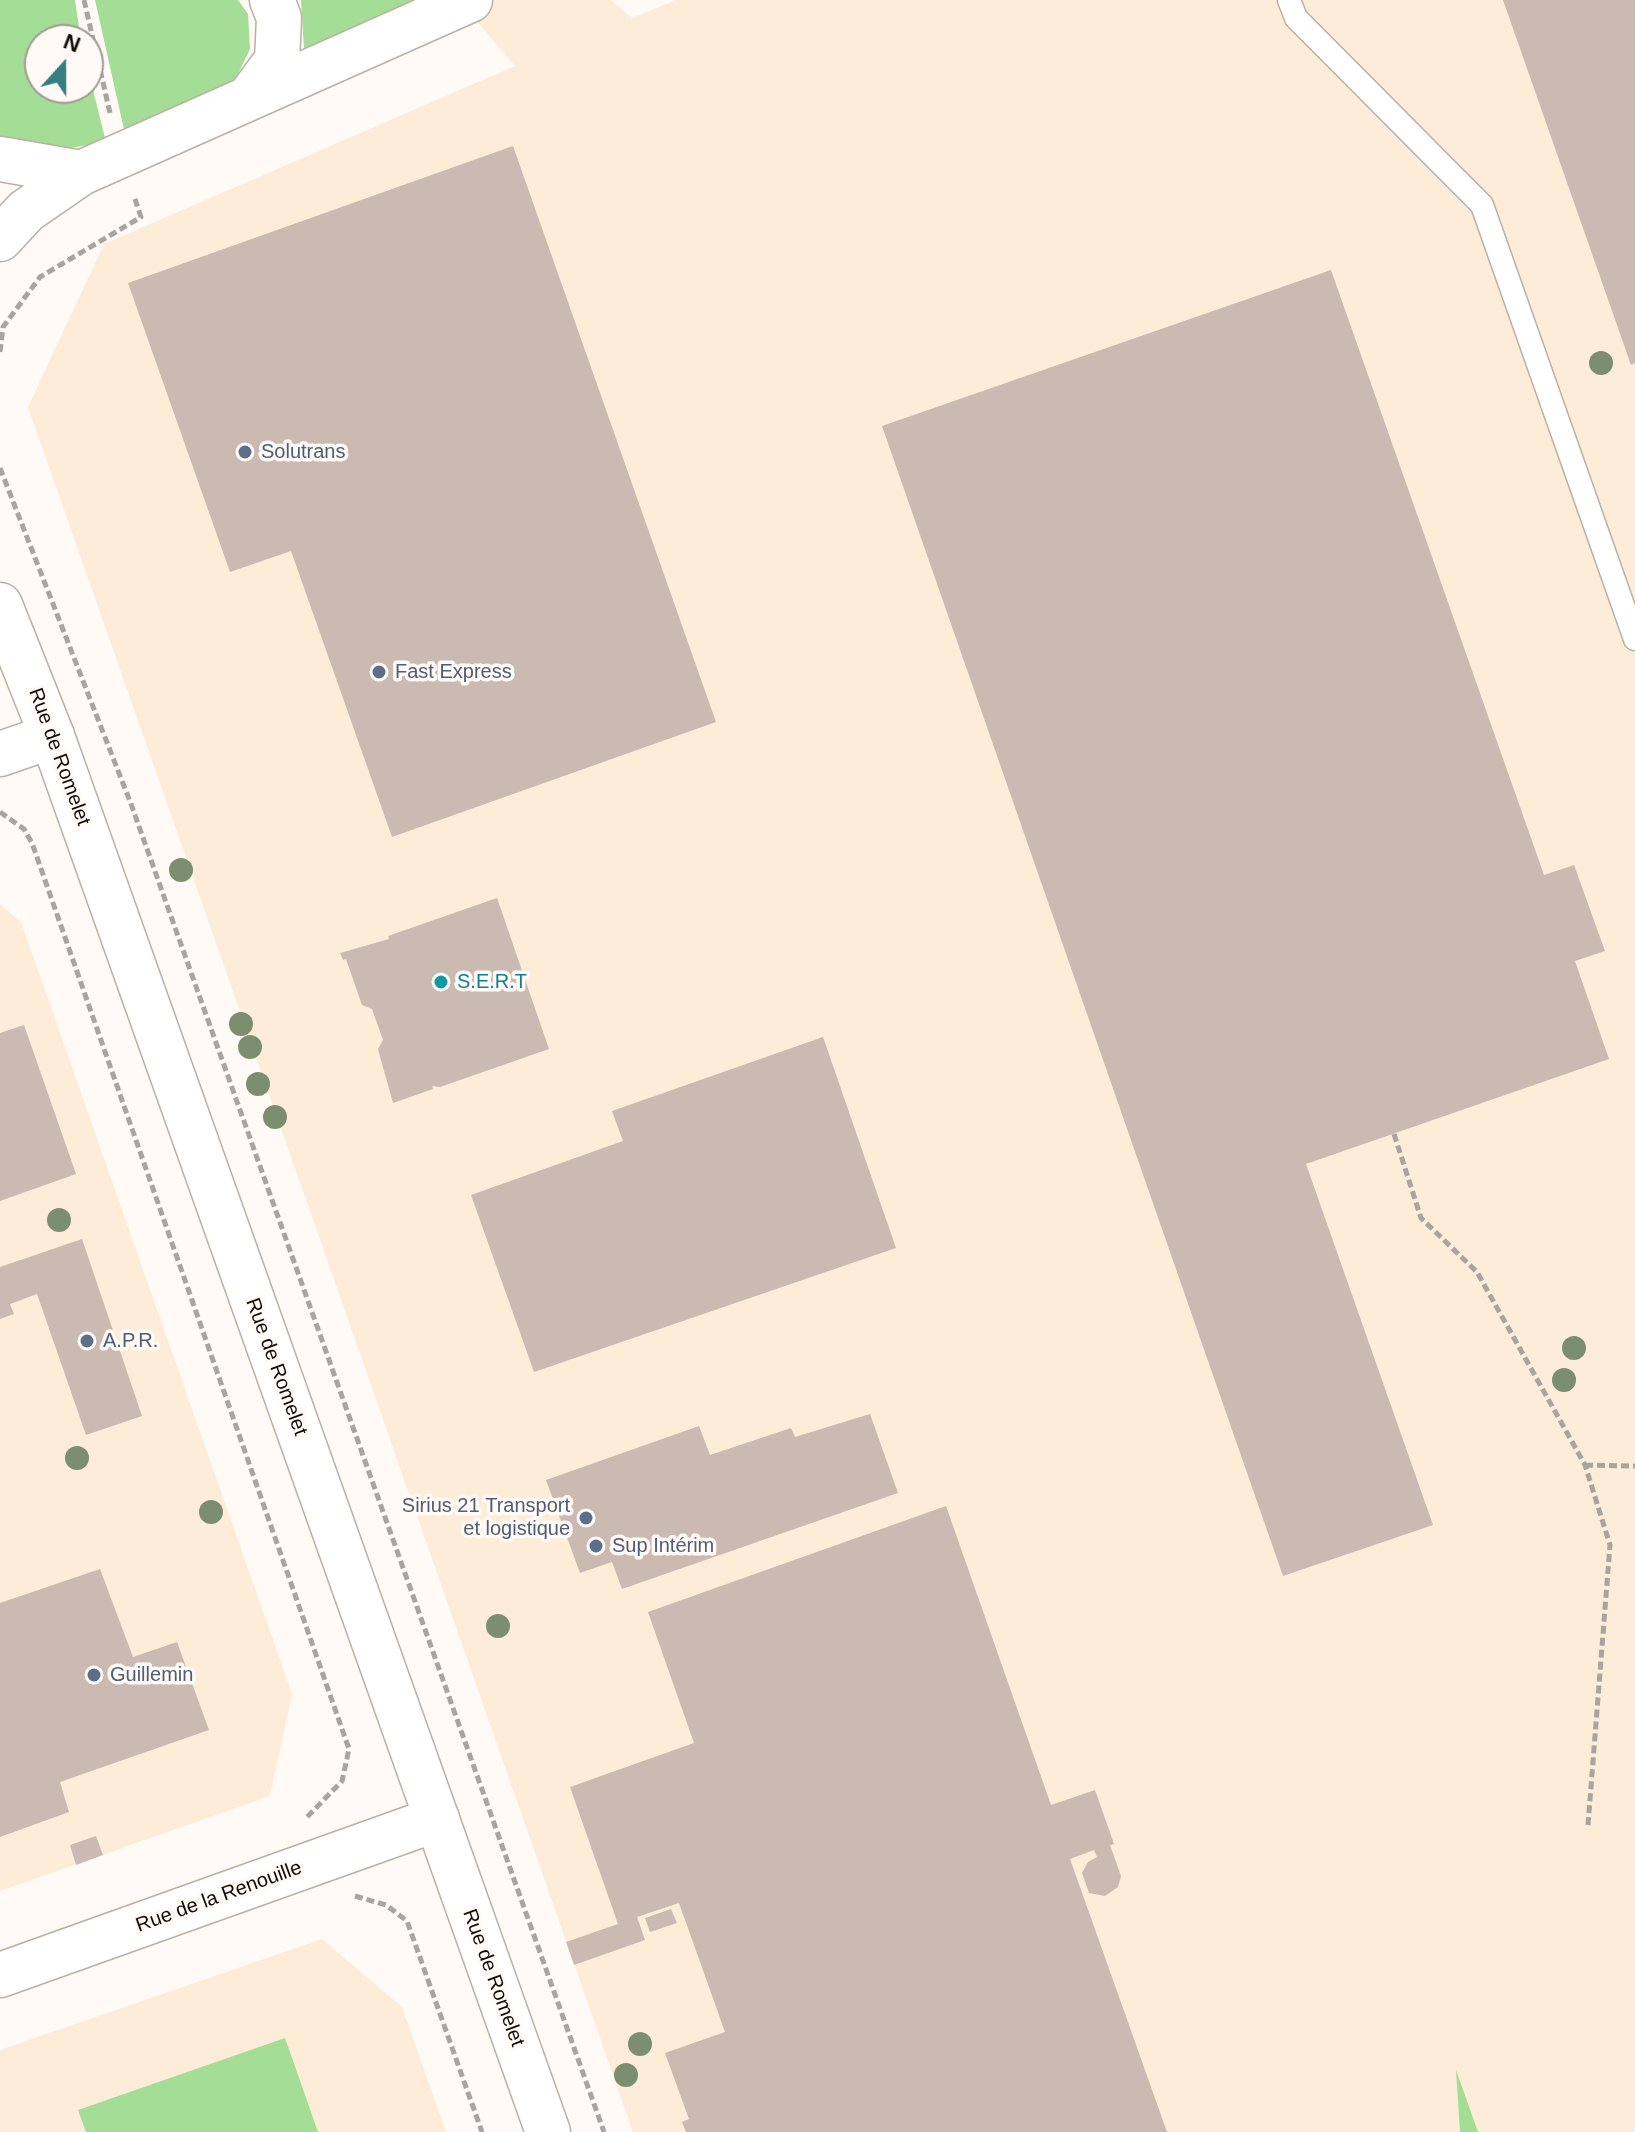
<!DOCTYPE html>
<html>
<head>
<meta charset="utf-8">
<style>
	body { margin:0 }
	#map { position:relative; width:1635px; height:2132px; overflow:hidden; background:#fffaf5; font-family:Arial,sans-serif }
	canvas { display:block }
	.north { position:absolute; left:24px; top:24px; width:80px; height:80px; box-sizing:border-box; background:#fffaf5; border:2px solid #9f9b96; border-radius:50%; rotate:21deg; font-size:22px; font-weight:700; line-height:32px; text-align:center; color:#100c08 }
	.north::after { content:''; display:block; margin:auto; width:28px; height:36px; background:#367e7f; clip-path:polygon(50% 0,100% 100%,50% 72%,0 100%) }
</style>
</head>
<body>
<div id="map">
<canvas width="1635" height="2132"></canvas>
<div class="north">N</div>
</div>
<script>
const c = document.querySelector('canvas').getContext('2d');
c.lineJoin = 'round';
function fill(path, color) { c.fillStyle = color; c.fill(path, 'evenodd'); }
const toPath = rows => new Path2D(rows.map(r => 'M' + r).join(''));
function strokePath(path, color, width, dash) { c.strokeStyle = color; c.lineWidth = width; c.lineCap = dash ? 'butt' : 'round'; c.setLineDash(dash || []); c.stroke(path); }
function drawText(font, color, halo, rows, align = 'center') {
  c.font = font + ' Arial,sans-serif'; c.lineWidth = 7; c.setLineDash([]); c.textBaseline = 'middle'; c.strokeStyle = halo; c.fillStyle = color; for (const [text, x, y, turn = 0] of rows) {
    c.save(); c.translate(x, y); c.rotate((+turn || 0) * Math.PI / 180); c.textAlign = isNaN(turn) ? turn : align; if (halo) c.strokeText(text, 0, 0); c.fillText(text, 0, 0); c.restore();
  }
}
fill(toPath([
	[458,0,611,0,632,18,676,0,1635,0,1635,2132,633,2132,28,407,104,244,515,66],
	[0,904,21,922,292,1694,270,1796,0,1891],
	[322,1939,402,2007,446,2132,0,2132,0,2050]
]), '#fcecd8');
fill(toPath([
	[0,0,75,0,81,40,40,40,40,88,88,88,88,70,106,142,71,148,25,144,0,136],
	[95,0,238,0,248,14,250,49,236,78,213,98,125,134],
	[301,0,424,0,311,53,304,49],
	[285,2038,318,2132,86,2132,78,2110],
	[1456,2070,1478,2132,1460,2132]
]), '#a4dd95');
fill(toPath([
	[1503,0,1635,0,1635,363,1631,365],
	[513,146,716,722,392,837,291,551,230,572,128,283],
	[1331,270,1544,875,1574,865,1605,951,1575,961,1609,1059,1306,1164,1433,1525,1283,1576,882,426],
	[497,898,549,1049,440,1087,432,1086,433,1089,393,1103,378,1049,383,1040,372,1009,362,1005,346,959,343,960,340,953,389,939,388,936],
	[24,1025,76,1174,0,1201,0,1033],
	[823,1037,896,1248,534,1372,471,1195,623,1141,612,1111],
	[82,1239,142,1416,86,1435,37,1294,10,1304,14,1314,0,1319,0,1267],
	[870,1414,898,1493,622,1589,612,1562,580,1573,546,1480,699,1426,710,1455,791,1428,795,1437],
	[946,1506,1051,1805,1095,1790,1114,1844,1110,1845,1121,1876,1118,1887,1105,1896,1089,1893,1082,1873,1088,1862,1097,1857,1094,1850,1070,1859,1167,2132,686,2132,682,2122,689,2119,665,2053,725,2032,679,1903,637,1917,645,1940,574,1965,566,1942,618,1924,570,1787,694,1743,648,1612],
	[100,1569,133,1657,177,1642,209,1730,60,1782,69,1812,0,1837,0,1603],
	[96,1836,103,1855,76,1865,70,1845],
	[671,1909,677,1923,650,1932,645,1918]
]), '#cabab1');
const lane = toPath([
	[1289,0,1296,18,1482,205,1635,639]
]);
const street = toPath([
	[252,94,277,60,279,18,272,0],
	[0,159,81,173],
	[0,239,26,211,81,173,470,0],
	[0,754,52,736],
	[0,1975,437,1819]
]);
const secondary = toPath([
	[0,605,52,736,548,2132]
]);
strokePath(lane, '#bbb0a3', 25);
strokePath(street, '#bbb0a3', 47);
strokePath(secondary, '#bbb0a3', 47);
strokePath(toPath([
	[84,0,110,113],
	[0,352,3,327,40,277,141,217,134,196],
	[0,468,131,804,604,2132],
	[0,812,24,829,32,843,349,1749,342,1781,307,1817],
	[1394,1134,1421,1218,1477,1272,1585,1465,1610,1545,1588,1825],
	[1585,1465,1635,1466],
	[355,1896,386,1905,407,1921,482,2132]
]), '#a8a49f', 5, [8, 4]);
strokePath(lane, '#fff', 22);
strokePath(street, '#fff', 44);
strokePath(secondary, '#fff', 44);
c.fillStyle = '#7b8f6f';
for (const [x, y] of [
	[1601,363],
	[181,870],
	[241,1024],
	[250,1047],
	[258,1084],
	[275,1117],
	[59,1220],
	[1574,1348],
	[1564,1380],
	[77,1458],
	[211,1512],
	[498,1626],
	[640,2044],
	[626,2075]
]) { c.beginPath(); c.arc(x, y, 12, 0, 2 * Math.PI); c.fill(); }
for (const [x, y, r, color] of [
	[245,452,8,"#5c6f8a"],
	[379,672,8,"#5c6f8a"],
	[441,982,8,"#0f9aa8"],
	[87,1341,8,"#5c6f8a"],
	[586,1518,8,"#5c6f8a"],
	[596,1546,8,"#5c6f8a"],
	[94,1675,8,"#5c6f8a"]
]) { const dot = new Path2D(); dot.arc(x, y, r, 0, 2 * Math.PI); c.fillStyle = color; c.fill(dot); strokePath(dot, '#fffaf5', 3); }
drawText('20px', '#4e5e75', '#fffaf5', [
	["Solutrans",261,452],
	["Fast Express",395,672],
	["A.P.R.",103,1341],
	["Sirius 21 Transport",570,1506,"right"],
	["et logistique",570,1529,"right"],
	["Sup Intérim",612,1546],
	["Guillemin",110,1675]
], 'left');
drawText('20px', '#100c08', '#fffaf5', [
	["Rue de Romelet",59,757,70],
	["Rue de Romelet",276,1367,70],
	["Rue de la Renouille",219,1897,-20],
	["Rue de Romelet",493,1978,70]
]);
drawText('20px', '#0d838f', '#fffaf5', [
	["S.E.R.T",457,982]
], 'left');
</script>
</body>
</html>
